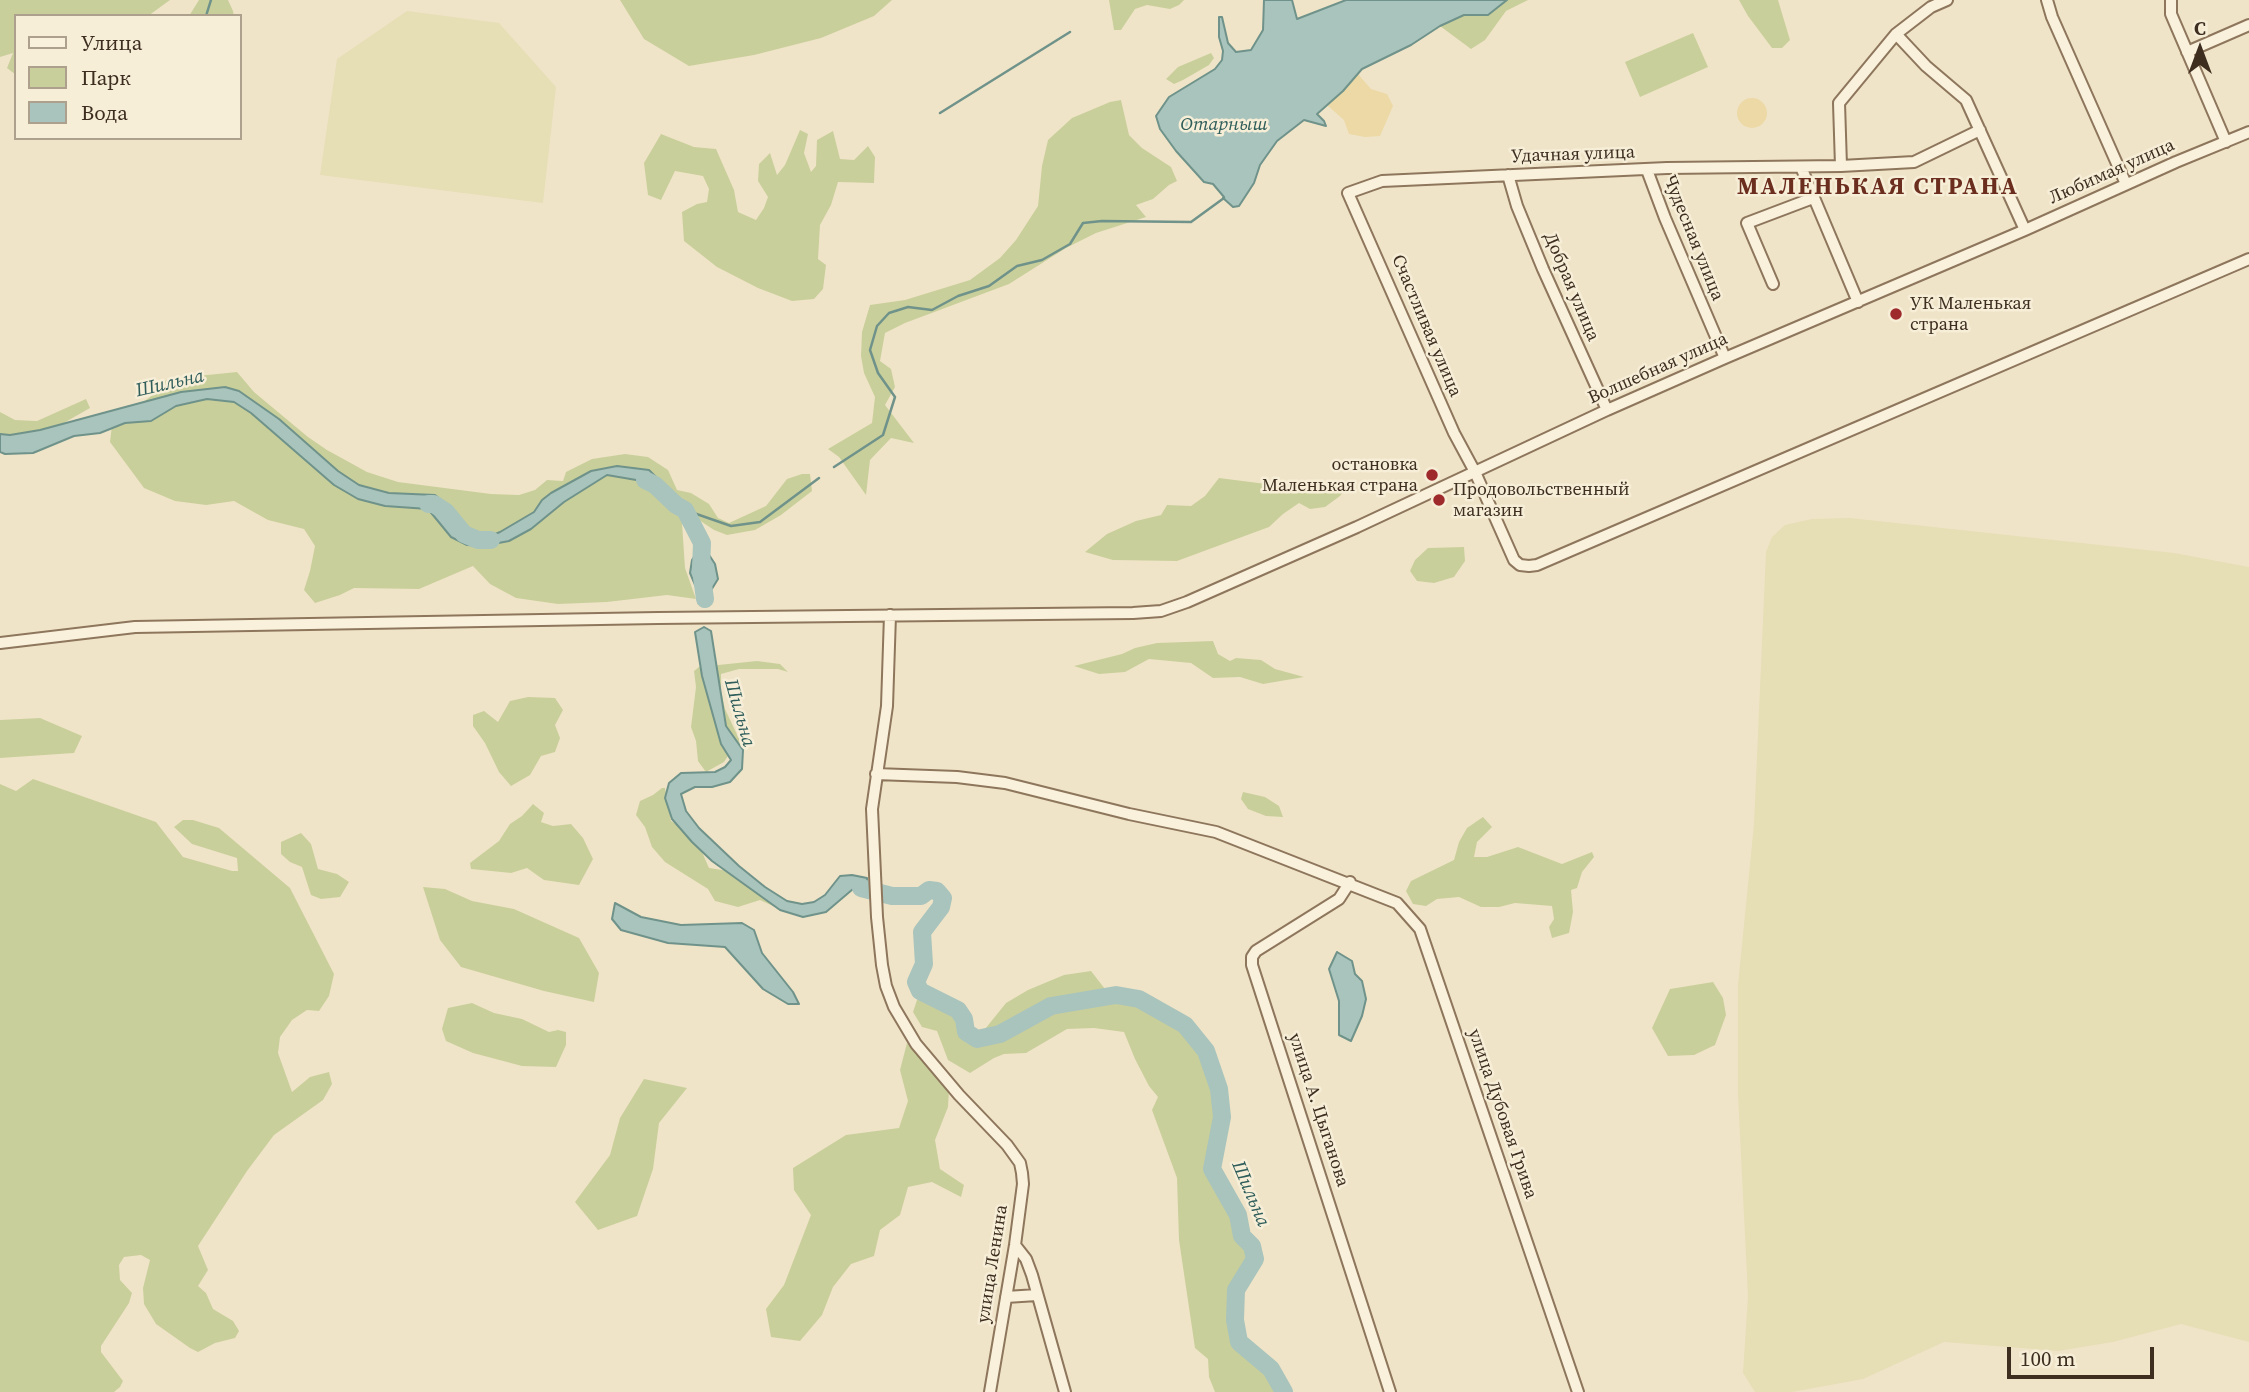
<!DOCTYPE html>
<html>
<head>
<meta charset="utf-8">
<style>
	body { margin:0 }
	#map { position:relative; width:2249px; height:1392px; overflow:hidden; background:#f0e4c8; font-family:"Source Serif 4",serif }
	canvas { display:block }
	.legend { position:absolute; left:14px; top:14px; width:228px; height:126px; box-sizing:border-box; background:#f7eed8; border:2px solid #ada18e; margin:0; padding:9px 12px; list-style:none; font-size:21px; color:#3d2e20 }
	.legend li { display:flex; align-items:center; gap:14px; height:35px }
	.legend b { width:35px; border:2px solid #ada18e }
	.north { position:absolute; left:2165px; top:14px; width:70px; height:70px; -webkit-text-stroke:5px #f7eed8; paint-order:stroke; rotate:0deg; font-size:19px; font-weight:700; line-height:28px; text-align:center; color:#3d2e20 }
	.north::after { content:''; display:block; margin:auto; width:24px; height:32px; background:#3d2e20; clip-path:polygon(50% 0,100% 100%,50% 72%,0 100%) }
	.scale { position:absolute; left:2007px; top:1347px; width:147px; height:32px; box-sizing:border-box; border:4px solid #3d2e20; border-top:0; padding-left:9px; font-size:21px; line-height:24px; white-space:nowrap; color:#3d2e20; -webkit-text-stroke:5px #f7eed8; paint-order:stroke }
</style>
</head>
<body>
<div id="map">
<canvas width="2249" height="1392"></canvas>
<ul class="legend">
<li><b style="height:9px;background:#faf1dc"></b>Улица</li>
<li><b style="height:19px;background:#c9cf9b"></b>Парк</li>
<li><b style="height:19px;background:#a9c4bc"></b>Вода</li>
</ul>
<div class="north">С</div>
<div class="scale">100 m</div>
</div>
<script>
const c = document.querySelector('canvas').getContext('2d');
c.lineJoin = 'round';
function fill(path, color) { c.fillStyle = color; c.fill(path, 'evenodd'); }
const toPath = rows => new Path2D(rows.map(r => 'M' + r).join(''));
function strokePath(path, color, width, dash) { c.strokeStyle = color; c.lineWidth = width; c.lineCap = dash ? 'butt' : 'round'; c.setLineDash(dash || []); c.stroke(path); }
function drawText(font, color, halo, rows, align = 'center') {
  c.font = font + ' "Source Serif 4",serif'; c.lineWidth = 5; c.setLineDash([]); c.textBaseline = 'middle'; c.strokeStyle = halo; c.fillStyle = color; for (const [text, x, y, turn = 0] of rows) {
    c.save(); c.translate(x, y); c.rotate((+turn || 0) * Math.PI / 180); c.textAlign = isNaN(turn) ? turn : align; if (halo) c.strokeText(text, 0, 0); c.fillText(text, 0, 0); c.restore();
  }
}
fill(toPath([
	[407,11,499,23,556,87,543,203,320,175,337,59],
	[1850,518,2174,553,2249,567,2249,1342,2181,1324,2113,1342,2058,1351,1944,1342,1863,1379,1792,1392,1755,1392,1743,1373,1748,1296,1738,1095,1738,985,1754,824,1766,552,1772,537,1785,525,1812,519]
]), '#e6deb5');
fill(toPath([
	[0,0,170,0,148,16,16,16,16,75,7,68,13,53,0,57],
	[199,0,228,0,233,11,234,16,189,16],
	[620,0,892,0,874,16,821,38,754,55,689,66,644,39],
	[1109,0,1184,0,1179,5,1170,9,1147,5,1135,9,1121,30,1114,30],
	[1507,0,1528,0,1506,11,1485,40,1471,49,1440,26,1464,15,1488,15],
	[1739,0,1778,0,1790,40,1782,48,1772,48,1748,16],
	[1693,33,1708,67,1640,97,1625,62],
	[1211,53,1214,58,1209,65,1183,80,1174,84,1166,79,1178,67],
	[1121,100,1129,135,1142,148,1171,167,1177,181,1169,185,1153,199,1136,205,1146,217,1096,233,1066,248,1009,284,905,323,885,333,880,361,891,369,895,387,885,405,914,443,891,438,870,460,866,495,839,457,828,449,872,423,875,397,864,373,861,356,862,332,870,305,905,300,970,280,1000,258,1016,240,1038,206,1042,166,1048,140,1072,118,1110,102],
	[800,130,808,134,804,153,811,172,816,166,817,140,833,131,840,159,854,160,868,146,875,157,874,183,838,182,831,205,820,225,818,259,826,265,823,289,814,299,792,301,758,288,717,267,684,241,682,212,697,204,707,202,709,189,703,176,675,171,661,200,648,195,644,163,661,134,694,147,716,149,734,190,738,212,756,220,764,208,768,197,758,181,759,164,770,153,777,175,785,165],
	[237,372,254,392,308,437,327,450,367,472,398,482,491,494,519,495,535,490,547,480,563,481,566,472,592,459,625,454,648,457,668,470,677,490,691,493,709,504,718,518,729,523,766,506,787,479,802,474,810,474,812,491,781,515,755,530,727,535,714,530,681,508,685,568,696,599,667,595,607,602,558,604,516,598,490,584,473,566,419,589,354,588,340,595,315,603,304,590,310,571,315,546,304,529,268,520,234,501,206,505,175,501,144,488,110,442,112,425,154,394,167,379],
	[86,399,90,408,62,424,68,429,0,449,0,412,15,420,37,421],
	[1219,478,1266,484,1350,483,1340,496,1325,507,1310,509,1299,503,1283,514,1269,527,1177,561,1113,560,1085,552,1107,534,1136,521,1161,515,1167,505,1191,506,1205,496],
	[1464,547,1465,561,1454,577,1434,583,1417,581,1410,571,1415,560,1428,548],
	[1213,641,1218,654,1230,661,1236,658,1261,660,1275,669,1304,677,1263,684,1240,677,1213,678,1191,663,1149,659,1125,672,1099,674,1074,666,1122,654,1135,648,1157,643],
	[757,661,780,664,788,672,778,669,739,669,721,674,721,691,725,709,741,743,729,739,730,753,724,762,706,772,698,761,696,741,691,727,696,687,694,671,699,667],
	[528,697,555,698,563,710,555,725,560,738,555,752,541,756,530,775,511,786,499,772,485,743,473,726,473,715,484,711,498,722,510,701],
	[40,718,82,736,74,753,0,758,0,720],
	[33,779,156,822,183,857,232,871,238,871,237,858,192,844,174,827,183,820,193,820,219,828,290,888,334,974,329,996,319,1011,307,1010,292,1020,280,1037,278,1053,292,1092,310,1077,329,1072,332,1084,323,1100,274,1135,247,1171,198,1246,208,1270,198,1286,206,1293,213,1309,233,1321,239,1331,235,1338,215,1343,198,1352,190,1348,156,1324,144,1304,143,1288,150,1260,141,1255,124,1257,119,1265,120,1280,132,1293,129,1303,101,1346,101,1352,123,1381,120,1387,114,1392,0,1392,0,784,16,791],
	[662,788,665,788,671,821,695,836,709,868,742,873,788,907,775,907,760,900,738,907,715,901,708,889,665,862,652,847,645,827,636,815,640,801,653,795],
	[1243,792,1265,797,1279,806,1283,817,1266,816,1248,809,1241,799],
	[533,804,544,813,541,822,553,826,571,824,583,838,593,859,579,885,544,880,527,868,511,873,471,869,470,863,499,841,510,824,522,816],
	[1483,817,1492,827,1477,842,1474,857,1487,857,1518,847,1562,864,1592,852,1594,857,1582,872,1577,888,1571,890,1573,912,1569,933,1552,938,1549,927,1554,919,1552,906,1515,903,1499,907,1481,907,1459,897,1437,899,1426,906,1413,904,1406,891,1411,881,1454,860,1459,842,1467,828],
	[301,833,311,844,318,869,337,874,349,882,340,897,321,899,311,895,302,867,290,862,281,854,281,842],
	[423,887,445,889,472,901,514,909,579,938,599,973,594,1002,544,991,461,967,440,940],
	[1091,971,1105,989,1116,995,1139,999,1185,1025,1206,1051,1219,1089,1222,1117,1212,1169,1238,1215,1242,1236,1252,1246,1255,1259,1236,1290,1235,1320,1238,1341,1271,1369,1284,1392,1215,1392,1209,1377,1208,1359,1195,1348,1179,1240,1177,1178,1152,1110,1158,1097,1149,1086,1135,1059,1124,1032,1094,1028,1067,1029,1026,1053,1004,1054,994,1058,970,1073,948,1060,937,1031,922,1027,913,1012,920,991,958,1010,964,1019,966,1032,977,1039,1006,1003,1028,990,1064,975],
	[1713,982,1723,998,1726,1015,1715,1045,1694,1055,1668,1056,1652,1028,1670,989],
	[472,1003,494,1013,522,1019,549,1032,558,1030,566,1032,566,1045,556,1067,522,1066,473,1053,446,1041,442,1029,448,1008],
	[907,1043,949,1089,948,1107,935,1140,940,1169,964,1185,961,1197,932,1182,908,1187,900,1215,880,1230,874,1256,851,1264,833,1287,822,1315,800,1341,771,1337,766,1309,784,1285,811,1215,794,1190,793,1168,846,1135,899,1128,908,1101,900,1070],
	[644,1079,687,1088,659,1123,653,1169,637,1216,598,1230,575,1202,610,1155,620,1118]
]), '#c9cf9b');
fill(toPath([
	[1358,74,1371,89,1387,94,1393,106,1380,136,1365,137,1349,134,1344,120,1327,105,1343,91],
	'1737 113a15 15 0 1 1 30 0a15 15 0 1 1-30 0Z'
]), '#ecd9a5');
const water = toPath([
	[1264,0,1292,0,1297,19,1346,0,1507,0,1488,15,1464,15,1440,26,1411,45,1362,69,1343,91,1317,114,1324,121,1326,126,1304,120,1277,141,1260,165,1254,183,1239,206,1233,207,1223,198,1224,197,1213,184,1204,182,1176,151,1160,129,1156,116,1169,97,1215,69,1222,60,1223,51,1219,37,1219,17,1222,17,1228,43,1236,52,1251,50,1263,30,1264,0],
	[225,387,239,391,279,419,338,471,359,485,389,493,435,495,444,502,451,524,458,533,481,540,500,532,534,512,542,500,551,493,591,471,617,466,649,470,666,487,662,497,642,481,607,475,564,502,531,529,509,541,483,546,467,545,451,537,428,509,385,506,358,499,334,485,251,413,234,402,207,399,176,406,151,421,125,423,100,433,74,436,33,453,5,454,0,452,0,434,10,435,40,430,181,392,225,387],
	[702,544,715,564,718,579,710,592,698,592,690,573,692,560,702,544],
	[704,627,711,631,726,726,743,750,742,769,730,782,712,787,695,787,681,794,686,811,699,828,739,866,765,887,787,901,802,904,814,902,825,895,840,876,852,875,867,878,868,892,853,889,826,912,803,917,780,910,712,861,692,842,672,819,665,798,669,783,681,773,715,772,725,767,731,760,721,744,702,676,695,632,704,627],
	[615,903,641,917,681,925,742,923,754,930,762,953,793,992,799,1004,788,1004,763,989,725,947,668,943,621,930,612,919,615,903],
	[1337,952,1352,961,1355,974,1362,981,1366,999,1362,1016,1351,1041,1339,1035,1339,1001,1329,969,1337,952]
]);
fill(water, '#a9c4bc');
strokePath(water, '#6f938a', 2);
strokePath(toPath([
	[206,16,211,0],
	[940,113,1070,32],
	[834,467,883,435,895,397,878,373,870,350,877,326,889,313,908,307,932,310,958,296,989,286,1017,266,1042,260,1070,244,1083,223,1102,221,1191,222,1224,198],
	[685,510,731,526,760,522,819,478]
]), '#6f938a', 2.5);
strokePath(toPath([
	[645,480,655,485,676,505,685,510,702,543,701,570,705,599],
	[428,504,434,504,446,512,464,534,478,540,491,540],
	[861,888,892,896,921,896,929,890,937,891,943,898,941,907,922,932,924,964,916,982,920,991,958,1010,964,1019,966,1032,977,1039,1000,1034,1051,1006,1116,995,1139,999,1185,1025,1206,1051,1219,1089,1222,1117,1212,1169,1238,1215,1242,1236,1252,1246,1255,1259,1236,1290,1235,1320,1239,1342,1271,1369,1284,1392]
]), '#a9c4bc', 18);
const street = toPath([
	[2047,0,2052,17,2126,184],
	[2171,0,2171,14,2226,142],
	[1896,34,1926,66,1966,100,2025,230],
	[2187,52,2249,25],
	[1980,130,1914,162,1841,166,1667,168,1382,181,1348,193,1454,433,1475,472,1514,560,1520,565,1529,566,1537,565,2249,259],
	[1841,166,1839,103,1896,34,1931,7,1947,0],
	[1801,167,1858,302],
	[1647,170,1665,218,1725,358],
	[1508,175,1517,206,1543,269,1607,410],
	[1773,284,1747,223,1813,198],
	[890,615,887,706,872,809,877,917,882,965,886,986,894,1007,916,1044,959,1095,1007,1145,1020,1163,1022,1173,1023,1184,1015,1245,990,1392],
	[0,643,135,627,658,618,1133,613,1161,611,1187,602,1357,527,1607,410,1725,358,2025,230,2176,162,2249,132],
	[876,774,957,777,1005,783,1129,814,1216,832,1397,903,1420,929,1578,1392],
	[1350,882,1339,899,1256,951,1252,957,1252,965,1390,1392],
	[1015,1245,1026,1259,1032,1275,1065,1392],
	[1006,1297,1037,1295]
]);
strokePath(street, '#8d765c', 14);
strokePath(street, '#faf1dc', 10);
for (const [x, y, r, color] of [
	[1896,314,7,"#9e2a2b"],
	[1432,475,7,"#9e2a2b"],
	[1439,500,7,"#9e2a2b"]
]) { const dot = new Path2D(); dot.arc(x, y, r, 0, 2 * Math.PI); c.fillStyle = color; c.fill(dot); strokePath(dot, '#f7eed8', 2.5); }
drawText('18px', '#3d2e20', '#f7eed8', [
	["Удачная улица",1573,155,-2],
	["Любимая улица",2112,172,-24],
	["Чудесная улица",1693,238,68],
	["Добрая улица",1571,287,67],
	["Счастливая улица",1426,326,67],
	["Волшебная улица",1658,369,-24],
	["улица А. Цыганова",1318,1110,72],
	["улица Дубовая Грива",1502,1114,71],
	["улица Ленина",993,1264,-81]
]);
drawText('18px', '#3d2e20', '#f7eed8', [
	["УК Маленькая",1910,304],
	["страна",1910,325],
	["остановка",1418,465,"right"],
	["Маленькая страна",1418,486,"right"],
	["Продовольственный",1453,490],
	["магазин",1453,511]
], 'left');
drawText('italic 19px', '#2f5d5a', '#f7eed8', [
	["Отарныш",1224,125],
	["Шильна",170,384,-13],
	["Шильна",739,713,74],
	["Шильна",1250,1194,67]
]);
c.letterSpacing = '2px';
drawText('bold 24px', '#6b2e1e', '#f7eed8', [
	["МАЛЕНЬКАЯ СТРАНА",1878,188]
]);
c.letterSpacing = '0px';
</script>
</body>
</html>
